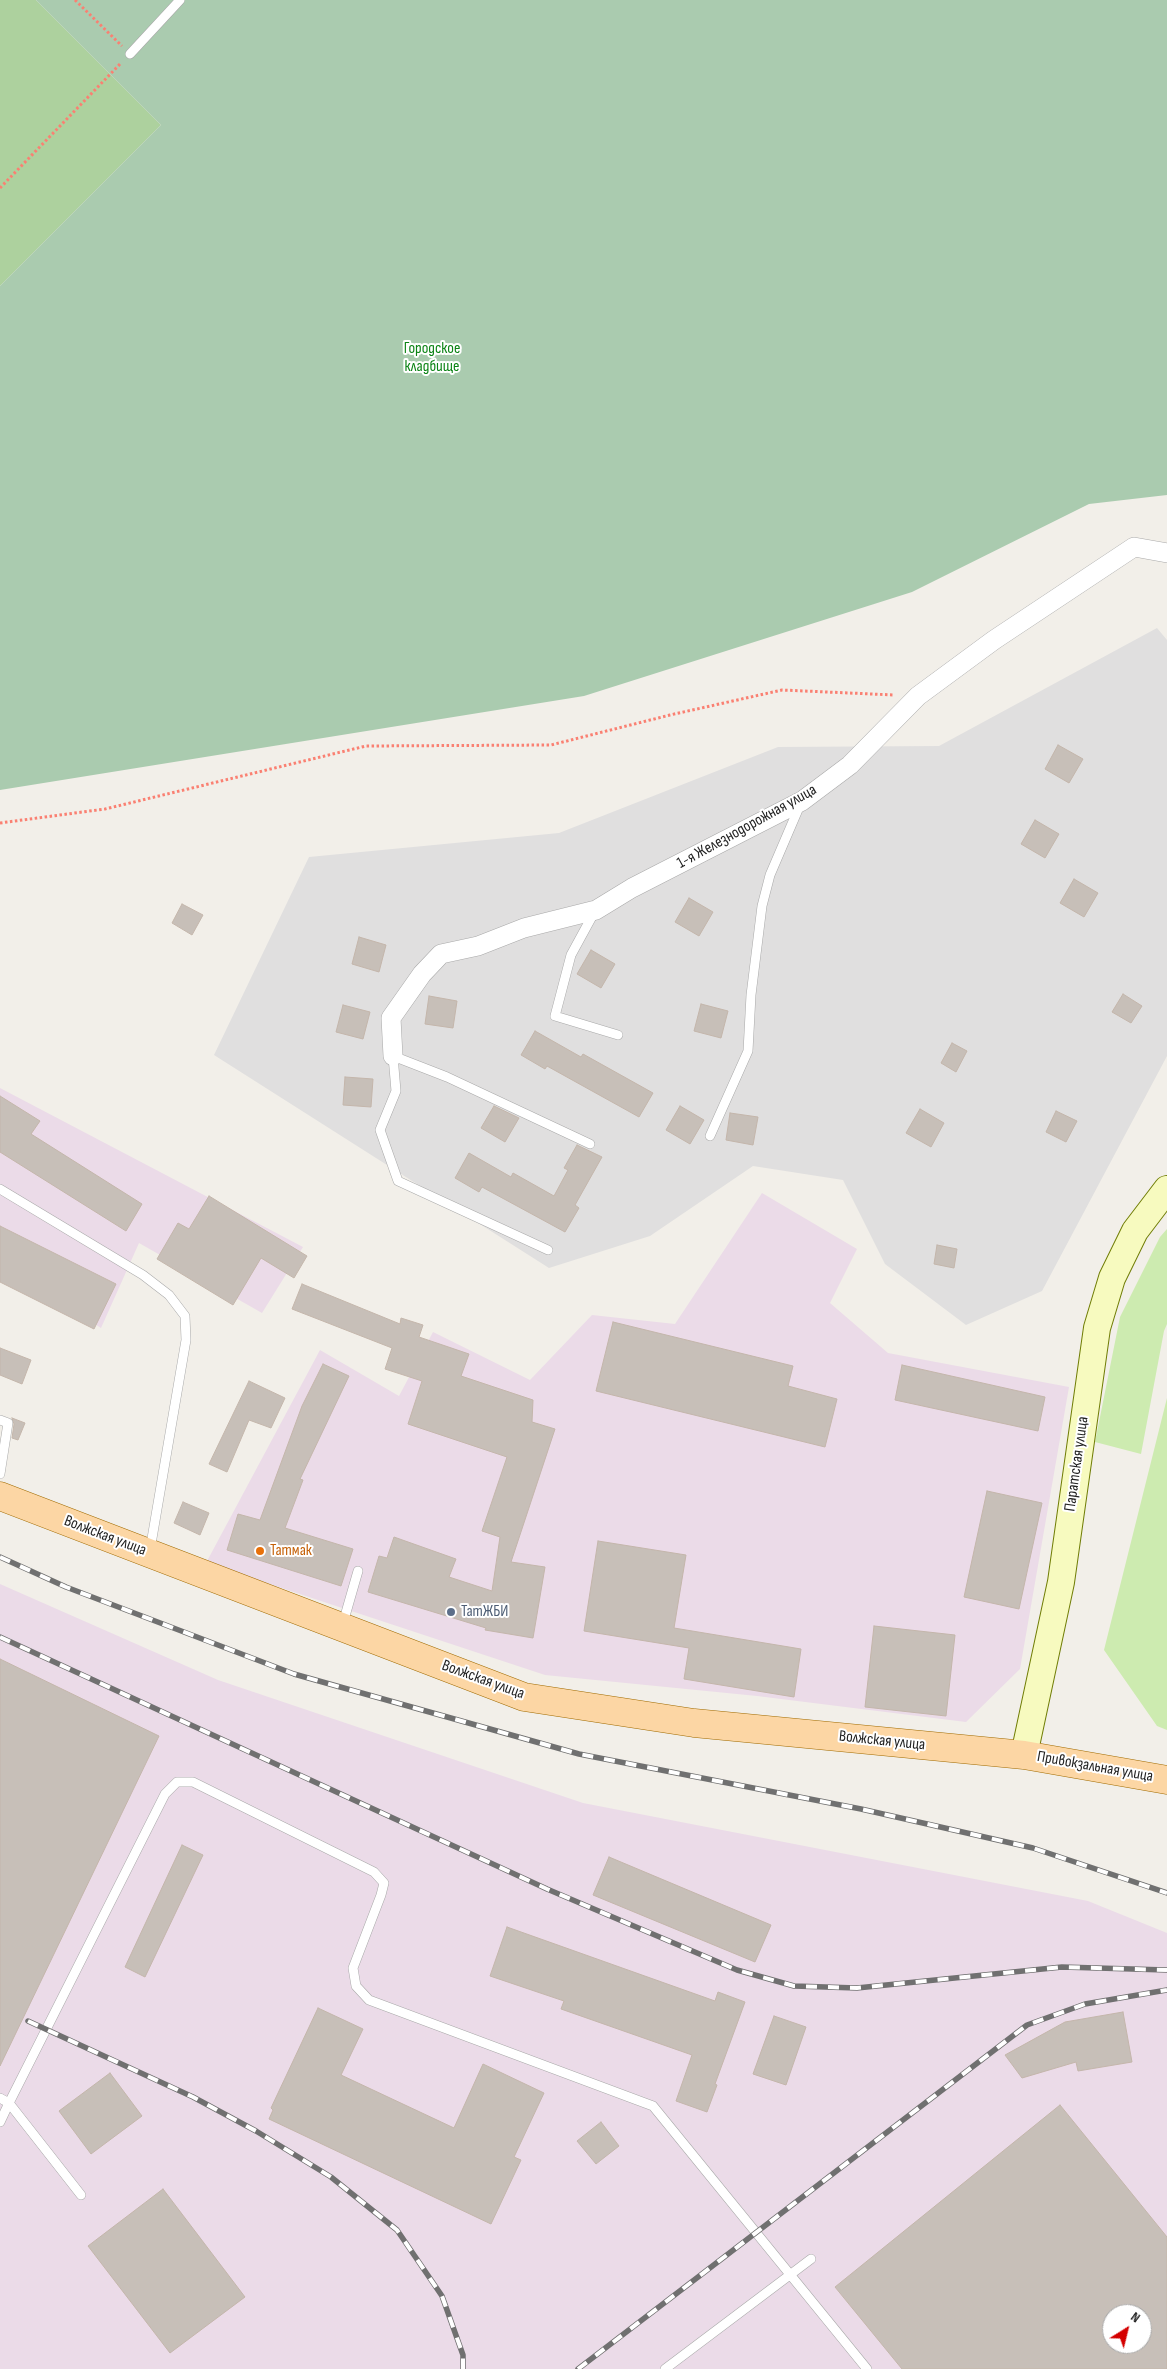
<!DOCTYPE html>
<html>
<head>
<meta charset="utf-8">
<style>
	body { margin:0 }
	#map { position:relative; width:1167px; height:2369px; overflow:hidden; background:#f2efe9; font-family:"Sofia Sans Condensed",sans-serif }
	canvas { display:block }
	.north { position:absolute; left:1102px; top:2304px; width:50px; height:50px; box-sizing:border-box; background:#fff; border:1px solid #a7a7a7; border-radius:50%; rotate:36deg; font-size:14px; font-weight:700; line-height:20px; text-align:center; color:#222 }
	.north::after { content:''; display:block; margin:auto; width:18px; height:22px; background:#d40000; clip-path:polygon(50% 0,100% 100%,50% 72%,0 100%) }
</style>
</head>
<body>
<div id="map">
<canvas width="1167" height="2369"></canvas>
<div class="north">N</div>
</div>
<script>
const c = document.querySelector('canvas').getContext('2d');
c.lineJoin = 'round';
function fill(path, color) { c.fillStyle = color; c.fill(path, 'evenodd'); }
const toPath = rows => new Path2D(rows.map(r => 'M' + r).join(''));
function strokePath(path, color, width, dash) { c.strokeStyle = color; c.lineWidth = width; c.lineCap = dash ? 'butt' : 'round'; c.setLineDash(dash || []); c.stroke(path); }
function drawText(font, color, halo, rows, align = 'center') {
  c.font = font + ' "Sofia Sans Condensed",sans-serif'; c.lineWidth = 4; c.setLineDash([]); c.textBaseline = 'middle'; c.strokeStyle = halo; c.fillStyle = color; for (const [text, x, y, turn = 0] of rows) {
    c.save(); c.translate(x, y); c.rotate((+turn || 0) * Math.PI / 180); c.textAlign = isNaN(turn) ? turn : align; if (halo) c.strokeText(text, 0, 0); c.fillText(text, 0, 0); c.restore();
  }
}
fill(toPath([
	[1157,628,1167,640,1167,1056,1042,1291,966,1325,885,1264,843,1180,753,1166,650,1236,549,1268,214,1055,309,857,559,833,778,747,939,746]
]), '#e0dfdf');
fill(toPath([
	[0,1088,303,1247,262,1313,139,1243,101,1328,0,1263],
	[762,1193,857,1249,830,1303,888,1353,1069,1387,1020,1669,966,1722,757,1696,545,1675,206,1563,320,1350,399,1396,433,1332,530,1380,592,1315,675,1324],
	[0,1584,218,1680,583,1803,1088,1901,1167,1933,1167,2369,0,2369],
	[1112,2314,1142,2314,1142,2344,1112,2344]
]), '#ebdbe8');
fill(toPath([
	[1167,1229,1167,1324,1164,1331,1141,1454,1095,1442,1120,1317,1160,1237],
	[1167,1398,1167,1730,1157,1726,1104,1650]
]), '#cdebb0');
fill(toPath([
	[0,0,36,0,161,125,0,286]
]), '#add19e');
fill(toPath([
	[36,0,1167,0,1167,495,1089,504,912,592,584,696,0,790,0,286,161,125]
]), '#aacbaf');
const building = toPath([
	[1058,745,1083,759,1069,783,1045,769,1058,745],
	[1035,820,1059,834,1045,858,1021,844,1035,820],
	[1074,879,1098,893,1084,917,1060,903,1074,879],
	[689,898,713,912,699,936,675,922,689,898],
	[182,904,203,915,192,935,172,923,182,904],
	[359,937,386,945,379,972,352,964,359,937],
	[591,950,615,964,601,988,577,974,591,950],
	[1123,994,1142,1006,1131,1023,1112,1012,1123,994],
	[429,996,457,1001,453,1028,425,1024,429,996],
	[701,1004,728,1011,721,1038,694,1031,701,1004],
	[343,1005,370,1012,363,1039,336,1032,343,1005],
	[535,1031,581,1057,583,1054,653,1093,639,1117,547,1066,545,1069,521,1055,535,1031],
	[952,1043,967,1051,956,1072,941,1063,952,1043],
	[345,1077,373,1079,371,1107,343,1105,345,1077],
	[0,1096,40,1121,31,1134,142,1204,126,1231,0,1152,0,1096],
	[494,1106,519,1118,505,1142,481,1128,494,1106],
	[680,1106,704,1120,690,1144,666,1130,680,1106],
	[920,1109,944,1123,931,1147,906,1133,920,1109],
	[1056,1111,1077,1121,1066,1142,1046,1132,1056,1111],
	[730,1113,758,1117,753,1145,726,1140,730,1113],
	[577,1145,602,1157,575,1205,579,1208,565,1232,482,1187,479,1192,455,1178,469,1153,511,1177,513,1173,554,1196,568,1170,564,1168,577,1145],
	[209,1196,307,1256,294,1278,261,1258,233,1305,157,1259,178,1223,189,1229,209,1196],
	[0,1226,116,1284,94,1329,0,1282,0,1226],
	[937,1245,957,1249,954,1268,934,1264,937,1245],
	[302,1284,400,1324,401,1318,423,1325,419,1337,469,1354,461,1376,533,1400,532,1422,555,1429,511,1562,545,1567,533,1638,485,1630,486,1628,368,1592,379,1556,387,1558,394,1537,456,1559,449,1577,492,1591,500,1537,482,1531,507,1457,408,1424,422,1381,385,1369,392,1348,292,1309,302,1284],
	[613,1322,793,1366,788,1386,837,1399,825,1447,596,1391,613,1322],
	[0,1348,31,1360,22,1384,0,1375,0,1348],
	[323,1364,349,1376,300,1479,303,1480,285,1528,353,1549,341,1586,227,1550,238,1514,260,1520,302,1406,323,1364],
	[902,1365,1045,1397,1038,1431,895,1400,902,1365],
	[249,1381,285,1398,271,1428,249,1420,227,1472,209,1464,249,1381],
	[12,1418,25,1423,18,1440,12,1438,14,1424,12,1418],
	[987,1491,1042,1503,1019,1609,964,1597,987,1491],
	[183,1502,209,1513,200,1535,174,1523,183,1502],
	[598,1541,686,1555,674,1628,801,1649,794,1697,684,1679,689,1648,584,1631,598,1541],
	[874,1626,955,1635,946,1716,865,1707,874,1626],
	[0,1659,159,1736,0,2066,0,1659],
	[182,1845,203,1855,145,1977,125,1967,182,1845],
	[609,1857,771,1925,755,1962,593,1895,609,1857],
	[507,1927,715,2001,718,1992,745,2002,715,2084,717,2085,707,2112,676,2101,692,2055,561,2009,564,2001,490,1976,507,1927],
	[318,2008,363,2029,341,2075,454,2128,483,2064,544,2093,514,2157,521,2160,491,2224,269,2119,273,2110,271,2108,318,2008],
	[1123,2012,1132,2062,1078,2071,1076,2062,1022,2078,1005,2055,1065,2022,1123,2012],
	[774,2016,806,2027,786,2085,753,2074,774,2016],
	[110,2073,142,2116,91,2154,59,2111,110,2073],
	[1060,2105,1167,2237,1167,2369,902,2369,835,2287,1060,2105],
	[1112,2314,1142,2314,1142,2344,1112,2344,1112,2314],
	[601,2122,619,2146,596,2164,577,2141,601,2122],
	[163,2189,245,2297,170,2353,88,2246,163,2189]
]);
fill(building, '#c7bfb8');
strokePath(building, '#c4b6ab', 1);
const lane = toPath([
	[130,54,180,0],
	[595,911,571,955,555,1016,618,1035],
	[710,1136,748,1051,751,995,762,906,770,875,800,805],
	[0,1189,143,1275,169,1295,185,1316,186,1340,150,1550],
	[548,1250,398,1181,380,1130,396,1091,393,1056,447,1077,590,1144],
	[0,1420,8,1423,0,1474],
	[343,1623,358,1571],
	[0,2098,9,2103,0,2122],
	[81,2195,9,2103,165,1794,177,1782,193,1782,374,1872,384,1883,381,1895,353,1968,356,1986,369,2000,653,2106,867,2369],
	[665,2369,811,2259]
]);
const street = toPath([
	[393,1056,391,1018,422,974,441,954,478,946,524,928,596,910,632,888,802,801,850,765,918,696,994,640,1134,547,1167,553]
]);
const secondary = toPath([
	[1024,1755,1061,1582,1097,1328,1112,1278,1135,1231,1167,1189]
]);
const primary = toPath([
	[0,1496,524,1697,694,1723,1024,1755,1167,1780]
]);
strokePath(lane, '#a9a9a9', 10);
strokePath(street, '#a9a9a9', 20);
strokePath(secondary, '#707d05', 28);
strokePath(primary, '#a06b00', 29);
strokePath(toPath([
	[75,0,122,46],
	[0,188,121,63],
	[0,823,105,809,366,746,551,745,670,715,782,690,894,695]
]), '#fa8072', 3, [2.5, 2.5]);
strokePath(lane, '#fff', 9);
strokePath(street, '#fff', 19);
strokePath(secondary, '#f7fabf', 26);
strokePath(primary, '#fcd6a4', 28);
const rail = toPath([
	[0,1557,66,1587,294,1674,579,1754,861,1809,1033,1848,1167,1893],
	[0,1637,547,1889,737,1970,794,1986,857,1988,1062,1967,1167,1970],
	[28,2021,193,2097,256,2131,331,2177,397,2230,442,2296,463,2355,463,2369],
	[578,2369,1027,2025,1085,2004,1167,1990]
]);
strokePath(rail, '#707070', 5.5);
strokePath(rail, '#fff', 4, [11]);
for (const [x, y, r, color] of [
	[260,1551,5,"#e8710a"],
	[451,1612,5,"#5c6f8a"]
]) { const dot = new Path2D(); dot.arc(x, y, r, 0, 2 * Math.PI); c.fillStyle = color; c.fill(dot); strokePath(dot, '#fff', 2); }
drawText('16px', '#0c8416', '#fff', [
	["Городское",432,349],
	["кладбище",432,367]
]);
drawText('16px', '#222', '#fff', [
	["1-я Железнодорожная улица",747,827,-29],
	["Паратская улица",1077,1464,-82],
	["Волжская улица",105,1536,21],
	["Волжская улица",483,1680,20],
	["Волжская улица",882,1741,6],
	["Привокзальная улица",1095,1767,10]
]);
drawText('16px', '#c56008', '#fff', [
	["Татмак",270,1551]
], 'left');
drawText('16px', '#4e5e75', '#fff', [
	["ТатЖБИ",461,1612]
], 'left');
</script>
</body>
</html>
